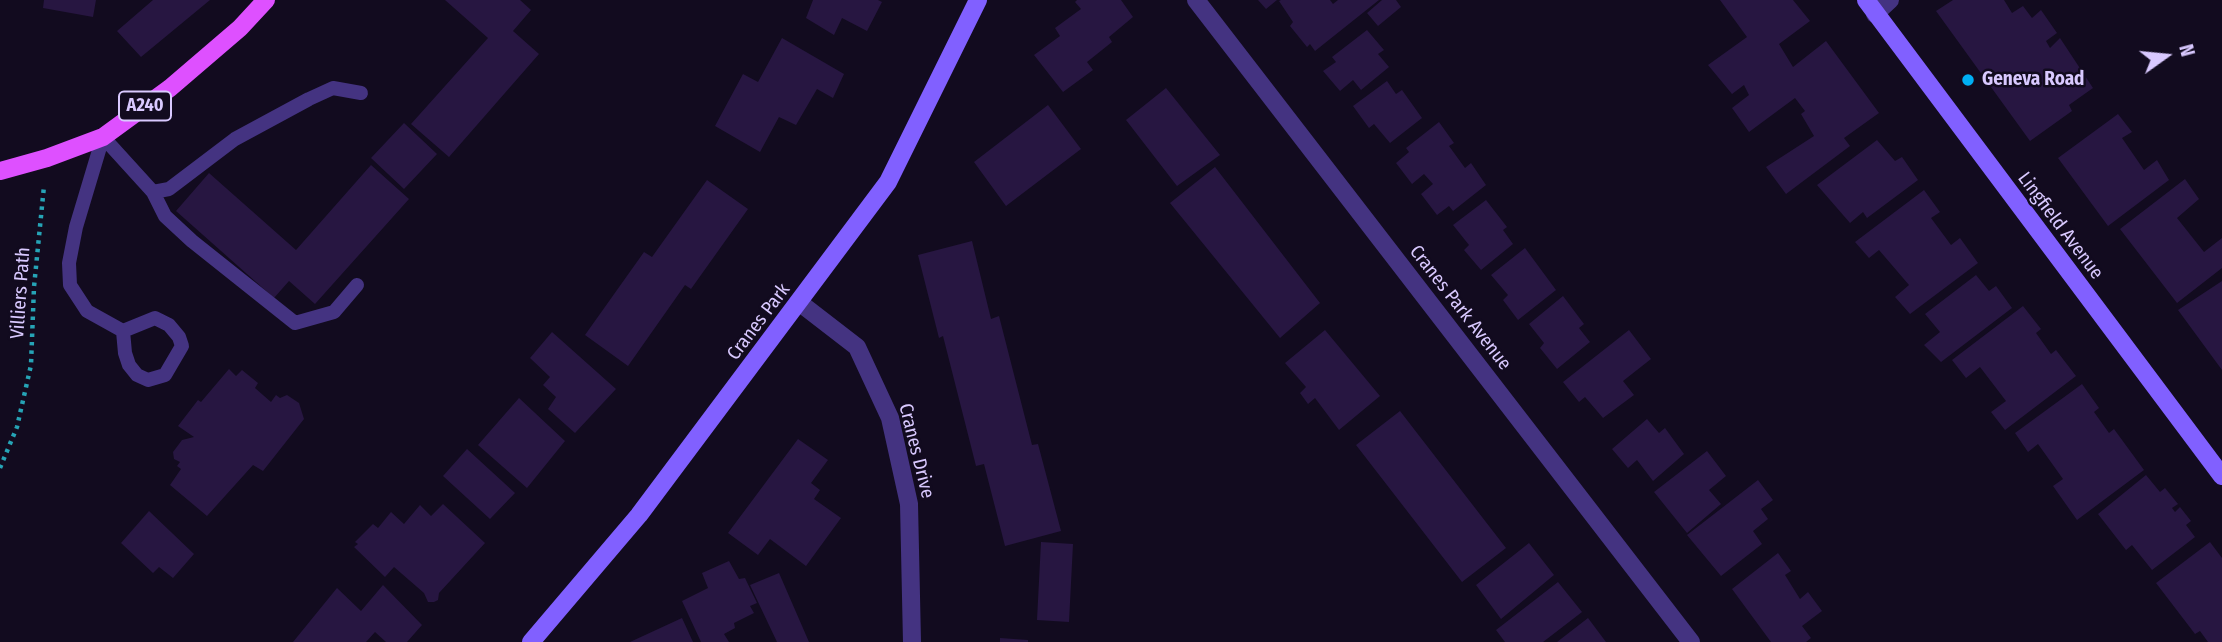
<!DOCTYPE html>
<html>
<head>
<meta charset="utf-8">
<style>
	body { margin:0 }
	#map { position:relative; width:2222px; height:642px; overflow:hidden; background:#120b1f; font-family:"Fira Sans Condensed",sans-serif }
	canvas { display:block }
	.north { position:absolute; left:2131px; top:21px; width:70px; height:70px; -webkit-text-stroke:5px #120b1f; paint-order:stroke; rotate:75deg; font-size:19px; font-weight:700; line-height:28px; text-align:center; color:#d9c9ff }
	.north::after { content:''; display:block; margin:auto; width:24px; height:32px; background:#d9c9ff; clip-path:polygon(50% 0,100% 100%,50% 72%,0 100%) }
</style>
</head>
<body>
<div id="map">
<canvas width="2222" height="642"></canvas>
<div class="north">N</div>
</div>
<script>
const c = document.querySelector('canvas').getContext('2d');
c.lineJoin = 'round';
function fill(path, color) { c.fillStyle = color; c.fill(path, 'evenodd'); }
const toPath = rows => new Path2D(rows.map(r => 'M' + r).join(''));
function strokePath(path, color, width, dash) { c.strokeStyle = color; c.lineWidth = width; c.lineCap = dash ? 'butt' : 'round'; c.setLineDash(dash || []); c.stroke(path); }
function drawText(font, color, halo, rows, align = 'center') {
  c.font = font + ' "Fira Sans Condensed",sans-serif'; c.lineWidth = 5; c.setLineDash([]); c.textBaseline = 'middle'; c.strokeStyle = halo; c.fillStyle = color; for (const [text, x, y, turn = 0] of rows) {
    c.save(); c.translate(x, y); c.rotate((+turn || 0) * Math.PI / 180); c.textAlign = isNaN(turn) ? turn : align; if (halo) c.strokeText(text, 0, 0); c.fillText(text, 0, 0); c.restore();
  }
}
fill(toPath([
	[44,0,96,0,93,17,43,8],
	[153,0,210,0,141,57,117,31],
	[445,0,520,0,531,10,513,31,539,54,449,157,411,124,488,38],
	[813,0,878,0,882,2,867,31,842,18,834,35,806,18],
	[1077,0,1121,0,1133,17,1109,37,1112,42,1087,62,1093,70,1063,92,1034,55,1060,36,1055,28,1081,9,1075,2],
	[1258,0,1277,0,1266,9],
	[1281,0,1330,0,1333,4,1338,0,1379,0,1315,51,1310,44,1307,47,1290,26,1293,22,1279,1],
	[1382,0,1396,0,1401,7,1378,26,1367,13],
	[1720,0,1793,0,1810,21,1779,44,1793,67,1826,41,1879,113,1844,138,1850,146,1786,194,1766,167,1814,136,1801,114,1805,111,1795,98,1749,132,1732,108,1749,95,1744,85,1732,94,1708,65,1747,37],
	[1953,0,2004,0,2012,13,2023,6,2032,18,2041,10,2057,33,2046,41,2050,48,2060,38,2093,88,2069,105,2072,111,2030,141,1936,11],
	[1367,30,1384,50,1378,54,1389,67,1361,90,1353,80,1340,91,1323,71,1336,62,1332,57],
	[782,38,844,74,833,98,817,89,796,125,779,117,760,152,715,126,743,74,758,82],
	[1387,81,1396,94,1402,90,1422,118,1390,143,1374,124,1369,128,1353,106],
	[1166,88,1220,155,1177,186,1126,120],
	[1048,105,1081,149,1006,206,974,162],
	[2118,114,2132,132,2122,138,2144,170,2157,160,2169,180,2108,226,2058,158],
	[1439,122,1454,143,1449,146,1465,168,1471,163,1486,185,1453,211,1449,206,1437,215,1421,194,1433,184,1424,174,1412,184,1396,163,1409,152,1406,148],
	[404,123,437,154,404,189,371,158],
	[1877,140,1895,161,1902,157,1918,180,1867,218,1863,212,1850,223,1817,185],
	[371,165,409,199,315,304,289,281,274,298,176,211,209,173,296,250],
	[1215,167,1320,303,1280,338,1170,203],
	[2185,179,2199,199,2177,218,2204,252,2222,238,2222,268,2177,303,2120,229],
	[707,180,748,209,691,289,685,285,628,366,585,335,644,252,652,257],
	[1924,190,1940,212,1931,218,1951,245,1960,238,1978,263,1910,314,1895,297,1909,285,1879,250,1869,258,1855,242],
	[1486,200,1507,227,1503,230,1513,244,1481,270,1464,250,1469,245,1453,225],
	[972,241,991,319,999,316,1032,445,1038,444,1061,531,1005,546,984,464,976,466,943,336,939,338,918,255],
	[1525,248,1556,290,1518,320,1503,300,1508,295,1491,275],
	[1976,275,1989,291,1996,286,2012,308,1941,362,1924,345,1940,332,1925,314],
	[2222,281,2222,370,2178,310],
	[1563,296,1584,324,1579,328,1590,342,1557,369,1540,348,1544,343,1529,324],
	[2023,306,2041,329,2036,333,2051,354,2056,350,2076,376,2005,430,1991,412,2006,401,1980,367,1966,378,1952,360],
	[1325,330,1380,396,1339,430,1315,398,1308,404,1300,393,1306,387,1285,363],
	[1629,330,1651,359,1623,381,1634,395,1603,418,1585,397,1579,402,1563,382],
	[552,332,616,389,575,433,548,409,556,397,543,385,550,377,530,358],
	[229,369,236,376,242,370,258,383,255,388,271,402,276,395,280,398,287,395,299,403,304,419,263,471,253,465,207,516,170,485,181,469,177,466,180,462,174,459,173,452,182,440,194,437,178,426,198,400,201,402],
	[2082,384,2099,408,2094,412,2109,433,2114,429,2144,470,2077,520,2053,486,2063,479,2038,444,2028,452,2015,433],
	[519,398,565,441,527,488,478,445],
	[1400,411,1506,548,1462,582,1356,445],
	[1647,419,1659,433,1665,428,1684,454,1653,481,1637,460,1628,468,1612,449],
	[798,439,828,460,811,483,820,490,814,499,841,518,806,566,770,539,758,555,728,533],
	[467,449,515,493,490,519,443,476],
	[1707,451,1726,476,1709,490,1721,504,1687,533,1654,492],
	[2146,475,2160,492,2165,488,2178,504,2172,508,2175,512,2180,507,2191,521,2186,525,2195,537,2152,570,2132,545,2126,550,2098,514],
	[1758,480,1773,500,1761,509,1768,519,1753,531,1762,544,1721,576,1687,535],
	[443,504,485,543,439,593,438,600,434,602,428,602,424,593,394,567,385,577,354,547,358,544,355,542,373,524,378,528,391,512,404,524,420,505,431,516],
	[149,511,194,554,173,578,159,567,153,573,121,543],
	[1041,542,1073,544,1069,622,1037,620],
	[2210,542,2222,558,2222,642,2208,642,2200,631,2195,634,2156,583],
	[1529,543,1554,575,1501,619,1476,585],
	[1778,553,1791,571,1785,575,1800,599,1808,592,1822,611,1802,626,1811,638,1806,642,1771,642,1732,589],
	[729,561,739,579,745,578,757,603,750,606,754,613,734,623,735,628,724,634,729,642,701,642,682,601,708,588,702,573],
	[779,573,809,642,777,642,750,585],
	[1558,582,1582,612,1543,642,1505,642,1496,630],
	[383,585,422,625,407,642,386,642,375,632,366,642,293,642,337,588,361,611],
	[682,618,693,642,630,642],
	[1588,618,1606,642,1557,642],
	[1000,638,1028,640,1028,642,1000,642]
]), '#271641');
strokePath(toPath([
	[0,468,17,427,31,365,34,287,44,186]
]), '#26a4b6', 4.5, [3.5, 5]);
strokePath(toPath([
	[103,137,76,227,69,263,70,285,87,311,123,331,155,318,169,325,179,337,182,346,165,375,148,380,137,375,129,365,125,353,123,331],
	[103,137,153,192,169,189,235,139,309,99,333,88,361,93],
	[153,192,165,216,192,241,295,323,334,312,357,285]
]), '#443381', 14);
strokePath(toPath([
	[1196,0,1691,642],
	[1875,14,1890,0],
	[800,303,857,347,890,418,909,504,912,642]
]), '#443381', 18);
strokePath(toPath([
	[1866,0,2222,476],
	[531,642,639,515,888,182,978,0]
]), '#8160ff', 18);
strokePath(toPath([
	[0,171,47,158,103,137,170,88,240,28,266,0]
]), '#de50ff', 18);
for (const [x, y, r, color] of [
	[1968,80,7,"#00aff4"]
]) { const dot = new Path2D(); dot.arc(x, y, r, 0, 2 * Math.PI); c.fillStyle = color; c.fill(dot); strokePath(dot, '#120b1f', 2.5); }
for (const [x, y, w] of [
	[145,106,52]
]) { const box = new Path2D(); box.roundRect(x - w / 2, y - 14.5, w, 29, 5); c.fillStyle = '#120b1f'; c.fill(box); strokePath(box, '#d9c9ff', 2); }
drawText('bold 18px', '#d9c9ff', null, [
	["A240",145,106]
]);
drawText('bold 19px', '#d9c9ff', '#120b1f', [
	["Geneva Road",1982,80]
], 'left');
drawText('19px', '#d9c9ff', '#120b1f', [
	["Lingfield Avenue",2060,226,53],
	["Villiers Path",21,293,-86],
	["Cranes Park Avenue",1460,308,52],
	["Cranes Park",759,322,-53],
	["Cranes Drive",916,451,76]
]);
</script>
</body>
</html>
